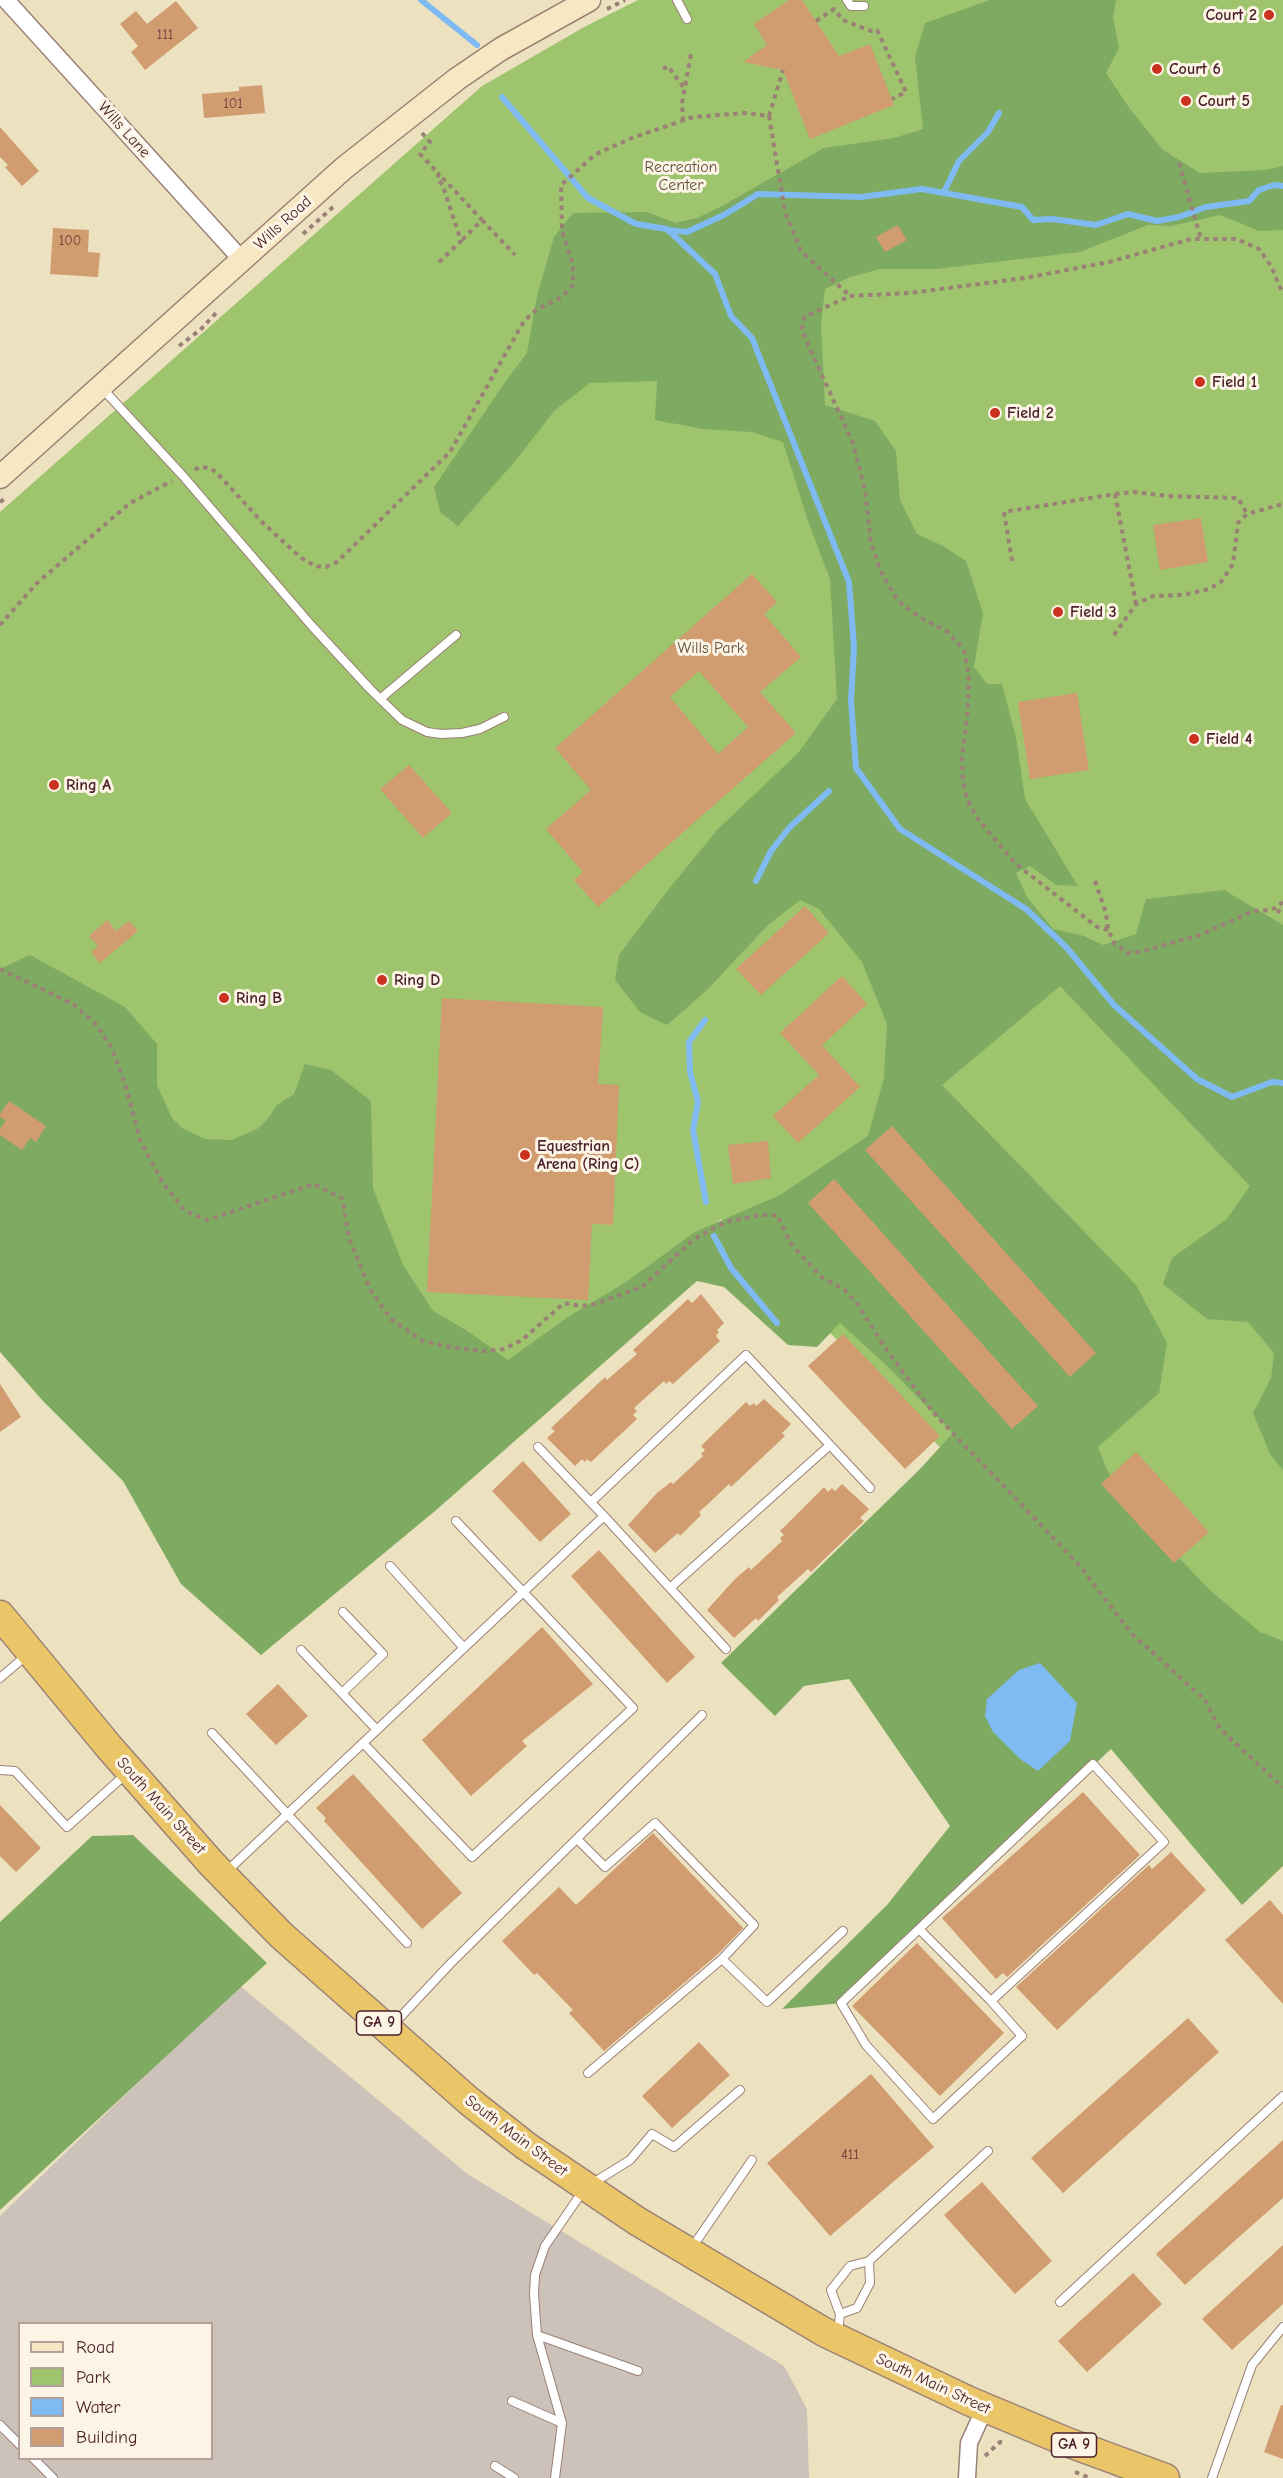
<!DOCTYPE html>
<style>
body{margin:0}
#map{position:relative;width:1283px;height:2478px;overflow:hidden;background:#ece2c0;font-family:"Comic Neue",sans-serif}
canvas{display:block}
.legend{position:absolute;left:18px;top:2322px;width:195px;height:138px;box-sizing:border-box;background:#fcf5e5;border:2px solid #b59f9b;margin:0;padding:8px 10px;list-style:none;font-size:18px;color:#4a1f2b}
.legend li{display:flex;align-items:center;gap:12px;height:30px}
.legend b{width:30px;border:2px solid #b59f9b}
</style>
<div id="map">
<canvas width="1283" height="2478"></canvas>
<ul class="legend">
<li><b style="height:8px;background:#f7e8c3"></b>Road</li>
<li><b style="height:16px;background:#9ec46e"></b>Park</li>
<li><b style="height:16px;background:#7fbbf2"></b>Water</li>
<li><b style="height:16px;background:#d09c70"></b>Building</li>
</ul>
</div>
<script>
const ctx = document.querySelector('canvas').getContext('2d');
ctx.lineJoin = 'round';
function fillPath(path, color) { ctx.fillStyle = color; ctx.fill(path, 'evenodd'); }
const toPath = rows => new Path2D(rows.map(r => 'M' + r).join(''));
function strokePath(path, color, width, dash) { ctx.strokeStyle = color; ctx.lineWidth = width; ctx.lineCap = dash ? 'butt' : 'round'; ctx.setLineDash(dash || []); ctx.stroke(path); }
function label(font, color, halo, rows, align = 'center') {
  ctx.font = font + ' "Comic Neue",sans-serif'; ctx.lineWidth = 6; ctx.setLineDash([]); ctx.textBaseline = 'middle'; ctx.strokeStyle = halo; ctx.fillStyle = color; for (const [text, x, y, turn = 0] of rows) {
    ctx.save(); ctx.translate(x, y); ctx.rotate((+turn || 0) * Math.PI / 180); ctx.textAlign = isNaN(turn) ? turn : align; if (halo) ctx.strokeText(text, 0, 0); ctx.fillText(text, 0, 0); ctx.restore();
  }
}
const industrial = toPath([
 [239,1985,469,2175,784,2366,807,2409,809,2478,0,2478,0,2216],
 [20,2324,212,2324,212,2458,20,2458]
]);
const green = toPath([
 [638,0,1283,0,1283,1805,721,1219,297,1594,0,1282,0,512,482,86,586,26]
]);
const forest = toPath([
 [990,0,1116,0,1113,18,1119,48,1106,73,1130,109,1163,150,1200,173,1266,170,1283,166,1283,230,1259,231,1220,215,1171,226,1148,225,1080,252,936,269,880,269,850,277,825,289,821,324,825,405,875,421,896,451,900,500,917,534,943,546,966,561,983,613,974,667,987,684,1002,684,1016,737,1025,799,1078,886,1056,885,1030,866,1016,873,1027,897,1053,929,1084,936,1103,945,1136,934,1146,899,1224,890,1283,925,1283,1470,1270,1454,1253,1413,1271,1378,1274,1353,1248,1322,1207,1319,1163,1284,1172,1258,1227,1219,1250,1186,1060,986,942,1085,1136,1285,1167,1343,1159,1393,1098,1447,1107,1470,1137,1515,1212,1592,1260,1632,1283,1641,1283,1866,1242,1905,1111,1749,841,2003,782,2009,887,1905,950,1826,849,1679,804,1686,775,1716,721,1663,919,1470,953,1433,885,1364,840,1323,817,1347,788,1345,724,1287,697,1281,435,1511,261,1655,181,1584,123,1481,43,1401,0,1352,0,969,30,955,125,1007,157,1044,157,1085,172,1118,182,1128,205,1139,232,1140,257,1129,267,1120,277,1105,294,1094,305,1064,331,1070,371,1101,373,1188,403,1265,433,1311,466,1330,508,1360,568,1317,626,1282,695,1232,780,1195,868,1136,884,1078,887,1024,862,962,819,909,800,900,768,925,707,990,667,1025,640,1012,615,980,619,955,668,890,718,829,798,753,837,699,830,579,808,521,783,442,752,432,703,429,655,420,657,381,590,383,555,410,516,460,458,526,440,512,434,487,503,385,527,353,537,296,554,237,573,213,647,212,675,223,697,218,722,206,824,148,894,138,923,129,915,57,925,23],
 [133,1835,267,1963,0,2210,0,1922,92,1836]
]);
const water = toPath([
 [1040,1663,1077,1703,1070,1741,1038,1771,1020,1759,993,1732,985,1716,987,1699,1019,1670]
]);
const stream = toPath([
 [421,0,477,45],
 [502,97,588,198,636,224,667,229,715,274,731,316,752,338,849,582,854,647,851,701,856,768,900,829,1026,909,1067,948,1114,1005,1197,1079,1232,1097,1272,1082,1283,1083],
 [944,192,959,161,988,132,999,113],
 [668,230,687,232,724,215,758,194,861,197,922,189,1022,207,1033,220,1052,219,1096,225,1128,214,1157,221,1179,217,1206,207,1249,201,1259,190,1274,185,1283,186],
 [756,881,771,851,790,827,829,791],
 [705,1020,689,1042,690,1072,698,1102,693,1130,706,1202],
 [714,1236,731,1268,777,1323]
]);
const building = toPath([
 [789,0,802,0,839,56,870,44,894,105,810,139,783,70,743,62,767,45,754,24],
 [176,1,198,28,145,70,131,52,138,46,120,24,136,11,147,24],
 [262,85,265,113,204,118,202,94,239,91,239,87],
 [0,127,39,171,22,186,5,167,8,165,0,157],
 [898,225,907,240,885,252,876,237],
 [53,228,89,230,88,252,100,253,98,277,50,274],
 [1201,518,1208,562,1160,570,1153,525],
 [752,574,777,602,764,614,801,657,760,692,796,733,598,907,574,880,583,872,546,829,591,790,555,748],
 [699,671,748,727,718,754,670,697],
 [1077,693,1089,770,1030,779,1018,702],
 [409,765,452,813,423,838,380,789],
 [805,906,829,933,761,995,736,969],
 [107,920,116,931,129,921,138,931,100,963,91,952,98,946,89,936],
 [842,976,867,1004,822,1045,860,1087,798,1143,773,1116,819,1075,780,1033],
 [442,998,603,1007,598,1084,619,1085,613,1225,592,1224,588,1300,427,1292],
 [9,1101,46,1126,36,1142,30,1138,22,1150,0,1135,0,1129,6,1120,0,1117,0,1114],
 [892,1126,1096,1353,1070,1377,865,1150],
 [768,1141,771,1178,733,1184,728,1145],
 [834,1179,1038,1406,1012,1429,808,1203],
 [701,1294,724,1323,717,1330,719,1332,716,1336,720,1341,673,1384,669,1381,666,1384,664,1381,634,1408,637,1411,633,1415,637,1419,591,1462,587,1459,585,1462,582,1459,575,1466,547,1438,555,1431,551,1428,605,1377,607,1380,637,1354,633,1350,688,1299,692,1303],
 [843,1334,940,1436,905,1469,808,1366],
 [0,1384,21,1417,0,1432],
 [764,1399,791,1424,782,1433,785,1436,731,1487,729,1484,708,1504,699,1512,701,1515,680,1536,678,1533,655,1553,628,1525,657,1493,671,1482,673,1484,703,1456,701,1454,705,1450,701,1446,746,1402,750,1406,754,1403,756,1406],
 [1136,1452,1209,1532,1174,1563,1101,1484],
 [523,1461,571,1514,540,1542,492,1491],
 [842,1484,869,1509,860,1518,864,1521,811,1572,808,1569,777,1597,779,1600,758,1621,756,1618,734,1638,707,1610,735,1579,749,1567,751,1570,782,1541,780,1538,784,1535,780,1531,824,1487,828,1492,832,1488,835,1491],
 [599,1550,695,1657,667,1683,571,1576],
 [542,1627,593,1684,522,1741,527,1746,471,1796,422,1740],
 [278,1684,308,1716,276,1745,246,1714],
 [353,1774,462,1893,422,1929,324,1821,326,1818,316,1808],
 [1083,1792,1140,1855,1007,1977,1003,1973,996,1979,942,1918],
 [0,1805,41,1848,16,1872,0,1856],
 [653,1833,743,1928,718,1954,604,2051,569,2013,573,2010,537,1973,534,1975,502,1941,559,1887,576,1905],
 [1171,1852,1206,1890,1057,2030,1016,1987,1149,1865,1152,1869],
 [1270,1900,1283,1915,1283,2004,1225,1940],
 [917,1943,1004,2033,940,2096,852,2006],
 [1188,2018,1219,2052,1063,2193,1031,2158],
 [699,2042,730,2075,672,2128,642,2096],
 [871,2074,934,2147,830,2236,767,2163],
 [1283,2140,1283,2198,1185,2285,1156,2254],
 [982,2182,1052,2261,1015,2294,944,2215],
 [1283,2245,1283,2304,1232,2350,1202,2319],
 [1133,2273,1162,2304,1087,2372,1058,2341],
 [1281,2405,1283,2405,1283,2459,1264,2452]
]);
const path = toPath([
 [607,9,625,0],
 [816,21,834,9,843,20,871,31,877,30,906,92,892,99],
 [663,69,668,66,684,88],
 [769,116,783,70],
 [683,121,682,103,691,54],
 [422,133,430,142,420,154,439,174],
 [1179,163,1201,239],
 [482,220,515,255],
 [303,234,333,207],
 [439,262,461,241,443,186,437,178,439,174,482,220,461,241],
 [179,346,200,330,218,311],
 [195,470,199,467,210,468,217,473,262,522,300,557,315,566,326,567,337,562,450,452,524,321,536,310,562,297,573,285,573,265,562,231,561,185,596,154,632,138,693,117,746,113,769,116,785,212,801,251,850,296],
 [1115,494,1134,492,1168,496,1238,498,1247,514],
 [0,502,7,497],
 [1012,561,1004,512,1115,494,1136,604],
 [0,625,36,584,130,503,172,481],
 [1114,635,1136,604,1153,596,1183,595,1209,589,1221,582,1233,564,1238,523,1247,514,1283,504],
 [1095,881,1106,913,1108,930,1115,944,1128,953,1143,951,1200,935,1253,911,1272,910],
 [1283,902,1272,910,1283,912],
 [1108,930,1097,927,1016,864,977,818,967,799,963,781,962,757,967,719,969,676,964,650,948,632,919,617,898,601,881,572,871,543,865,490,853,443,809,347,802,329,804,317,850,296,910,293,1025,278,1109,262,1191,239,1237,239,1259,249,1271,266,1283,294],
 [0,969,73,1004,95,1023,112,1048,126,1087,140,1140,163,1183,185,1211,207,1220,314,1184,342,1198,349,1238,371,1291,391,1319,423,1341,454,1348,485,1351,504,1349,522,1340,564,1303,581,1306,595,1304,642,1287,694,1239,726,1222,760,1215,777,1215,791,1244,820,1276,845,1290,858,1305,886,1349,932,1411,1079,1565,1131,1633,1205,1700,1220,1729,1283,1787],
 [985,2456,1000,2442,1004,2443],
 [1075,2472,1090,2478]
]);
const lane = toPath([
 [677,0,687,19],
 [847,0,851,6,864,6],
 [101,387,183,476,311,625,370,689,402,720,427,732,441,734,462,733,480,729,504,717],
 [380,699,456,635],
 [591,1502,746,1355,870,1488],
 [604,1516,726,1649],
 [390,1566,464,1648],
 [670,1588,830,1445],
 [301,1650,377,1730],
 [0,1678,28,1654],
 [342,1693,383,1654,343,1612],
 [212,1733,407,1943],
 [363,1743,472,1857,633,1708,456,1521],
 [1093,1764,1164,1842,991,2001,1022,2036,933,2119,866,2045,841,2003,1093,1764],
 [0,1770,15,1771,67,1827,127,1773],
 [577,1839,605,1867,655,1823,754,1925,722,1959],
 [226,1872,604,1516,538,1447],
 [919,1929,991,2001],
 [392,2026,450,1964,702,1715],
 [588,2073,722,1959,767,2002,843,1931],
 [691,2249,752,2160],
 [1060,2302,1283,2096],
 [840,2314,857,2308,870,2283,869,2261],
 [838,2334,840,2314,831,2290,850,2266,869,2261,988,2151],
 [537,2335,638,2371],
 [512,2401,562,2423],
 [0,2425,20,2445],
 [33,2458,53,2478],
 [495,2466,514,2478],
 [555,2478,562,2423,537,2335,534,2294,535,2275,545,2246,585,2188,630,2160,652,2134,674,2147,740,2090],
 [1212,2478,1252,2365,1283,2327]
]);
const street = toPath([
 [6,0,242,260],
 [967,2478,969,2443,985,2408]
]);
const secondary = toPath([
 [0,477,344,168,457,79,501,49,589,0]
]);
const highway = toPath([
 [0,1615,109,1747,211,1863,281,1935,469,2101,526,2146,637,2221,824,2332,969,2401,1067,2442,1165,2478]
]);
const markers = [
 [1269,15,6,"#c8321e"],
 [1157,69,6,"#c8321e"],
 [1186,101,6,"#c8321e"],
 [1200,382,6,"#c8321e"],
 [995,413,6,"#c8321e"],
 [1058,612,6,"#c8321e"],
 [1194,739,6,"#c8321e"],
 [54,785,6,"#c8321e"],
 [382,980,6,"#c8321e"],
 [224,998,6,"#c8321e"],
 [525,1155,6,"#c8321e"]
];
const numberNames = [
 ["111",165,35],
 ["101",233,104],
 ["100",70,241],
 ["411",850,2155]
];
const shields = [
 [379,2023,45],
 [1074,2445,45]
];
const shieldNames = [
 ["GA 9",379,2023],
 ["GA 9",1074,2445]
];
const poiNames = [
 ["Court 2",1257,15,"right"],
 ["Court 6",1169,69],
 ["Court 5",1198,101],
 ["Field 1",1212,382],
 ["Field 2",1007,413],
 ["Field 3",1070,612],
 ["Field 4",1206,739],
 ["Ring A",66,785],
 ["Ring D",394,980],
 ["Ring B",236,998],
 ["Equestrian",537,1146],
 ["Arena (Ring C)",537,1164]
];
const streetNames = [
 ["Wills Lane",124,130,48],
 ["Wills Road",283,223,-42],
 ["South Main Street",161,1806,48],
 ["South Main Street",516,2136,37],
 ["South Main Street",933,2384,25]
];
const parkNames = [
 ["Recreation",681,167],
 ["Center",681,185],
 ["Wills Park",711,648]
];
fillPath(industrial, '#cdc2b9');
fillPath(green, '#9ec46e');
fillPath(forest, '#7eaa61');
fillPath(water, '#7fbbf2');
strokePath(stream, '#7fbbf2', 6);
fillPath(building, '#d09c70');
strokePath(lane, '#9b8076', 10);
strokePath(street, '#9b8076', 19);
strokePath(secondary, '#9b8076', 25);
strokePath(highway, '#9b8076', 31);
strokePath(path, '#9b8076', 4, [4.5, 4.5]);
strokePath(lane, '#fff', 8);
strokePath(street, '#fff', 16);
strokePath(secondary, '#f7e8c3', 22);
strokePath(highway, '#eac669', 28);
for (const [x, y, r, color] of markers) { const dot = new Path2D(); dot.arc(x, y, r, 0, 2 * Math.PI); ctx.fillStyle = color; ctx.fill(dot); strokePath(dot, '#fcf5e5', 2); }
label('14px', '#6c3e3c', null, numberNames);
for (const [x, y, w] of shields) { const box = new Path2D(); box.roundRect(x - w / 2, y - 12, w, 24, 4.5); ctx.fillStyle = '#fcf5e5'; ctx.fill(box); strokePath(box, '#4a1f2b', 1.5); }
label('bold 15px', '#4a1f2b', null, shieldNames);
label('bold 16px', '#4a1f2b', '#fcf5e5', poiNames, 'left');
label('16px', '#4a1f2b', '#fcf5e5', streetNames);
label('16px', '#63513f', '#fcf5e5', parkNames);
</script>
